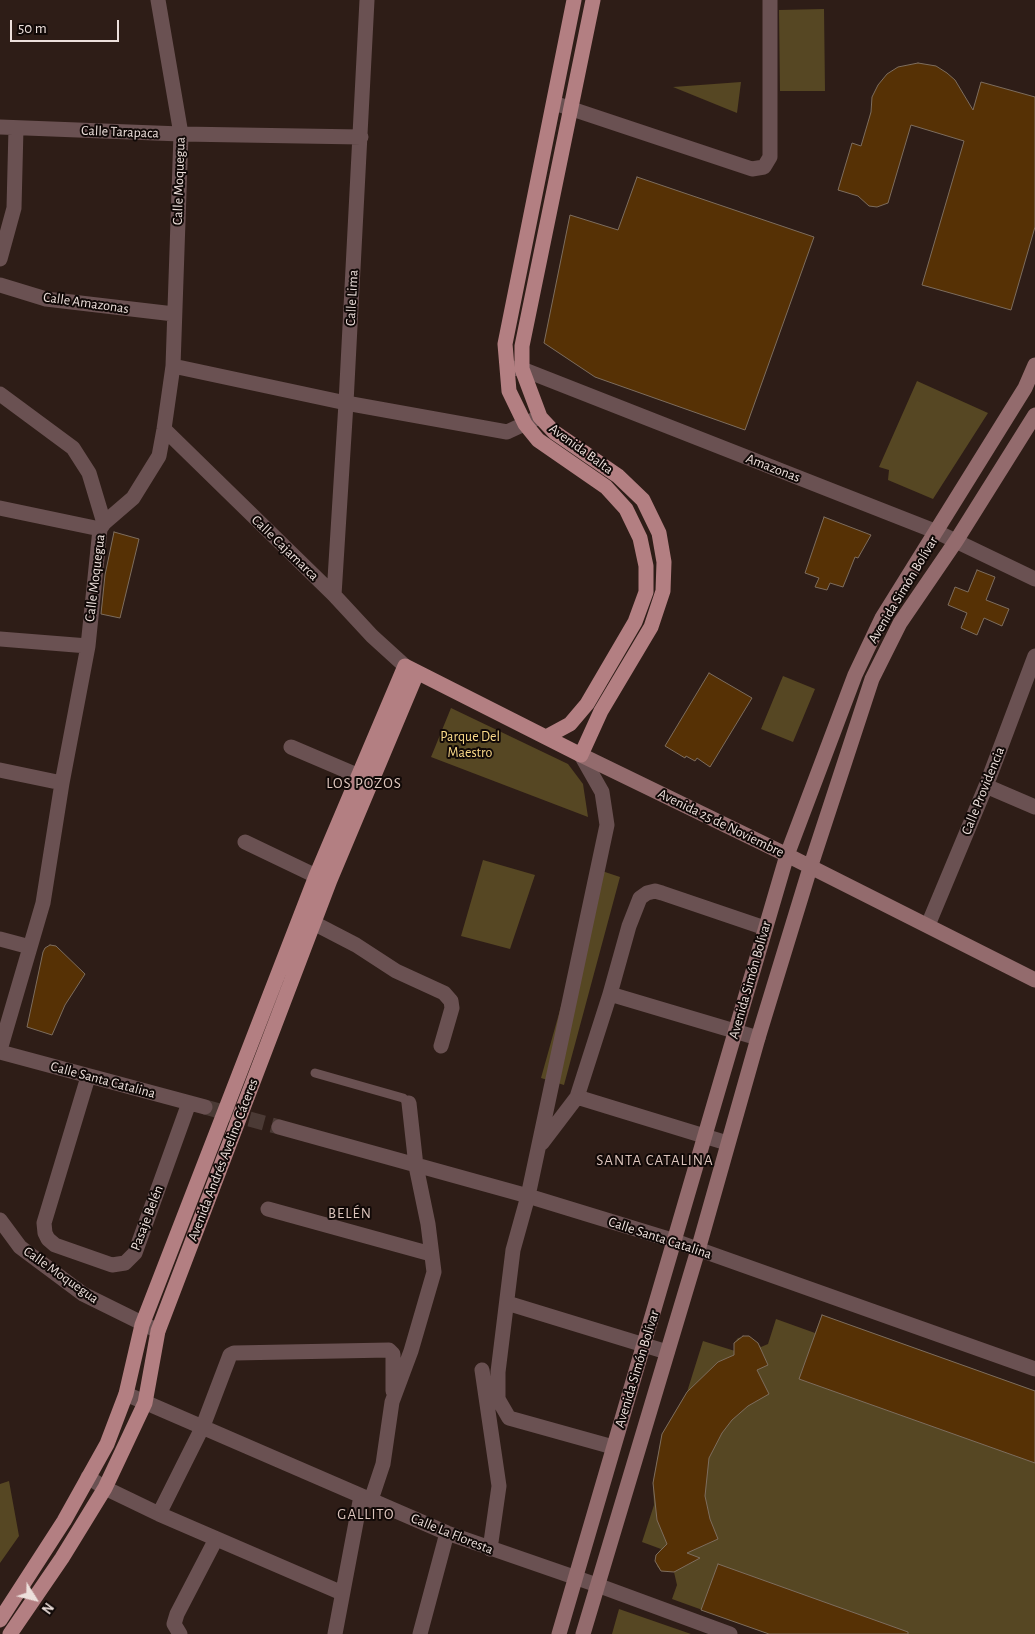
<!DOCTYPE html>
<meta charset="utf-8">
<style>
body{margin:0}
#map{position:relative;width:1035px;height:1634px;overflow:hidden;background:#2e1d17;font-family:"Alegreya Sans",sans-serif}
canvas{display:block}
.north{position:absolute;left:10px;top:1574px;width:50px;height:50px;-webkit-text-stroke:4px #110907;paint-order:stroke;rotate:126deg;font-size:14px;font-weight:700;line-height:20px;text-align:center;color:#ede0dc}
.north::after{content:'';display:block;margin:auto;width:18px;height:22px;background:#ede0dc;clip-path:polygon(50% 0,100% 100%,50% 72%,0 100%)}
.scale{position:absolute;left:10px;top:20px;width:109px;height:22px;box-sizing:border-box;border:2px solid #ede0dc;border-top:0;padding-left:6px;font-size:15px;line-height:18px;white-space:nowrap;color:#ede0dc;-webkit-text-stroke:4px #110907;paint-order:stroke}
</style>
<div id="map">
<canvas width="1035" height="1634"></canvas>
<div class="north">N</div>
<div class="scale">50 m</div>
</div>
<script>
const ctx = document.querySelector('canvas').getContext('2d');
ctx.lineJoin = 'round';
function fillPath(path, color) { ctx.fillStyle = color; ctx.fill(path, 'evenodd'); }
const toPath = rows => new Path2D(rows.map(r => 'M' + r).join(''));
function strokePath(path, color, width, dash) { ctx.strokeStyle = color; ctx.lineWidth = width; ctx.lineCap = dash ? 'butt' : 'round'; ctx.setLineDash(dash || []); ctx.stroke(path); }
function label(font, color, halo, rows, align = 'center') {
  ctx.font = font + ' "Alegreya Sans",sans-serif'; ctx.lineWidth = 4; ctx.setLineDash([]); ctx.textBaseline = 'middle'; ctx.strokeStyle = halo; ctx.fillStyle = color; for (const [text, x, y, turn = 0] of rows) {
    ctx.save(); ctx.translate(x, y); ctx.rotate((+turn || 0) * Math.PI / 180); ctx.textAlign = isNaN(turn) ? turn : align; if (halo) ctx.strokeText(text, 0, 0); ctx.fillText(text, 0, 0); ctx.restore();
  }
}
const green = toPath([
 [824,9,825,91,780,91,779,10],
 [741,82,737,113,673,87],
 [917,381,988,413,933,499,888,480,889,470,879,467],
 [783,676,815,689,793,742,761,729],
 [451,708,568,764,583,784,588,817,431,757],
 [483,860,535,875,510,949,461,936],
 [599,870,620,877,564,1085,541,1078],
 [822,1315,1035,1391,1035,1634,769,1634,672,1599,677,1585,674,1572,661,1571,657,1566,656,1555,661,1549,642,1542,654,1505,653,1483,662,1434,687,1392,703,1341,735,1351,734,1343,738,1338,749,1336,761,1347,768,1344,776,1319,815,1333],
 [9,1481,19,1536,0,1563,0,1484],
 [619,1609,691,1634,612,1634]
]);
const building = toPath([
 [918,63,936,66,947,73,955,80,973,110,981,82,1035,97,1035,227,1011,310,922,285,964,141,911,125,888,203,877,207,869,206,858,196,838,190,852,143,861,146,871,112,872,97,878,85,887,74,898,67,918,63],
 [637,177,814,237,745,430,595,377,544,343,570,215,618,230,637,177],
 [824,517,871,535,858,558,855,557,843,587,830,583,827,590,815,587,819,578,805,573,824,517],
 [114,532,139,539,120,618,101,614,105,575,114,532],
 [977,570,995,577,986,600,1009,609,1002,626,984,618,977,635,961,628,967,613,948,605,955,587,968,592,977,570],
 [709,673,752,698,710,767,697,758,695,761,686,756,685,758,665,746,709,673],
 [50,945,56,946,85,974,65,1005,52,1035,27,1027,43,952,45,948,50,945],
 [822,1315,1035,1391,1035,1463,799,1379,822,1315],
 [743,1336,749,1336,758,1343,768,1365,757,1370,769,1394,748,1406,732,1420,722,1433,709,1458,705,1496,710,1519,718,1539,687,1553,700,1558,674,1572,661,1571,655,1561,656,1555,667,1544,657,1520,653,1483,662,1434,687,1392,718,1362,734,1355,734,1343,743,1336],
 [718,1564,908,1632,908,1634,769,1634,701,1610,718,1564]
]);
const streetTunnel = toPath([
 [205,1107,279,1127]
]);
const lane = toPath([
 [315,1073,403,1098,409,1103]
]);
const street = toPath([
 [554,103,752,169,764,167,770,157,770,0],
 [0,127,181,134,361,137],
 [0,259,14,208,16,128],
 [0,285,46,299,174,314],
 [173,366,346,403,507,432,535,419],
 [511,368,522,369,937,532,1035,579],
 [0,394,73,448,89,473,104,523],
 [164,429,334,595,372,636,405,666],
 [0,508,100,529],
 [334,595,346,403,367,0],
 [0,639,88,646],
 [291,747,359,776],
 [581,755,602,792,607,825,528,1196,513,1250,498,1372,498,1399,509,1418,613,1447],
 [0,770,62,783],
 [986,786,1035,807],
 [245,842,316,876],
 [304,918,356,945,396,971,444,993,451,1001,452,1008,441,1046],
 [928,925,986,786,1035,656],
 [0,939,30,947],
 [610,994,577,1097,727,1143],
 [758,1038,610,994,629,926,640,898,647,893,655,891,662,893,765,928],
 [0,1050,43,903,62,783,88,646,100,529,104,523,133,498,159,456,164,429,173,366,181,134,158,0],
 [0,1052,205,1107],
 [88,1077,44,1223,45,1233,48,1239,55,1245,112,1265,125,1263,135,1253,189,1103],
 [279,1127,528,1196,675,1241,1035,1369],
 [542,1143,577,1097],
 [268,1209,431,1254],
 [0,1220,20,1247,83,1294,158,1331],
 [507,1303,667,1352],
 [482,1370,499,1486,490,1549],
 [126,1394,447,1533,597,1585,730,1634],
 [88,1477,105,1488,159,1514,342,1593],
 [371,1500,383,1464,392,1402,411,1351,434,1272,428,1224,416,1166,409,1103],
 [159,1514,203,1426,230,1355,234,1353,389,1350,393,1354,393,1391],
 [180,1634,174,1624,177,1614,216,1539],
 [335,1634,361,1496],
 [420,1634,447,1533]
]);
const secondary = toPath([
 [581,755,787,855,1035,980],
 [559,1634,787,855,855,675,882,618,1025,388,1035,365],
 [583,1634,698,1250,758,1038,810,868,872,679,900,623,956,541,1035,415]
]);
const primary = toPath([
 [546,737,570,724,587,704,635,622,646,592,646,566,640,538,626,509,606,487,538,440,525,424,509,391,505,344,574,0],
 [0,1620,64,1521,107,1444,126,1394,142,1325,316,876,405,666,581,755,601,711,651,627,663,591,664,562,659,533,643,500,618,476,554,432,540,417,522,369,522,346,593,0],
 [10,1634,62,1558,105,1488,145,1403,158,1331,330,880,417,673]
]);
const streetNames = [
 ["Calle Tarapaca",120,132,2],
 ["Calle Moquegua",179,181,-88],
 ["Calle Lima",352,298,-87],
 ["Calle Amazonas",86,303,8],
 ["Avenida Balta",581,449,36],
 ["Amazonas",773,468,21],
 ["Calle Cajamarca",285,548,44],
 ["Calle Moquegua",95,578,-83],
 ["Avenida Simón Bolívar",903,590,-59],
 ["Calle Providencia",983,791,-68],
 ["Avenida 25 de Noviembre",721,823,26],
 ["Avenida Simón Bolívar",750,980,-74],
 ["Calle Santa Catalina",103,1080,15],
 ["Avenida Andrés Avelino Cáceres",223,1160,-69],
 ["Pasaje Belén",147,1218,-69],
 ["Calle Santa Catalina",660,1238,18],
 ["Calle Moquegua",61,1275,35],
 ["Avenida Simón Bolívar",637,1369,-73],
 ["Calle La Floresta",452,1534,22]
];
const parkNames = [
 ["Parque Del",470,737],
 ["Maestro",470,753]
];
const neighbourhoodNames = [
 ["LOS POZOS",364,783],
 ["SANTA CATALINA",655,1160],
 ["BELÉN",350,1213],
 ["GALLITO",366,1514]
];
fillPath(green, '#564723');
fillPath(building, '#563105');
strokePath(building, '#7d6d5e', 1);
strokePath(streetTunnel, '#4b3a35', 15, [15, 8]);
strokePath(lane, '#6a5152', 9);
strokePath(street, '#6a5152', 15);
strokePath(secondary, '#936b6d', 15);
strokePath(primary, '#b37f82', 15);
label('14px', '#ede0dc', '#110907', streetNames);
label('14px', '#fcdb8a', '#110907', parkNames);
ctx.letterSpacing = '1px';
label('15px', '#ddc5bd', '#110907', neighbourhoodNames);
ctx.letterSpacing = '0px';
</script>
